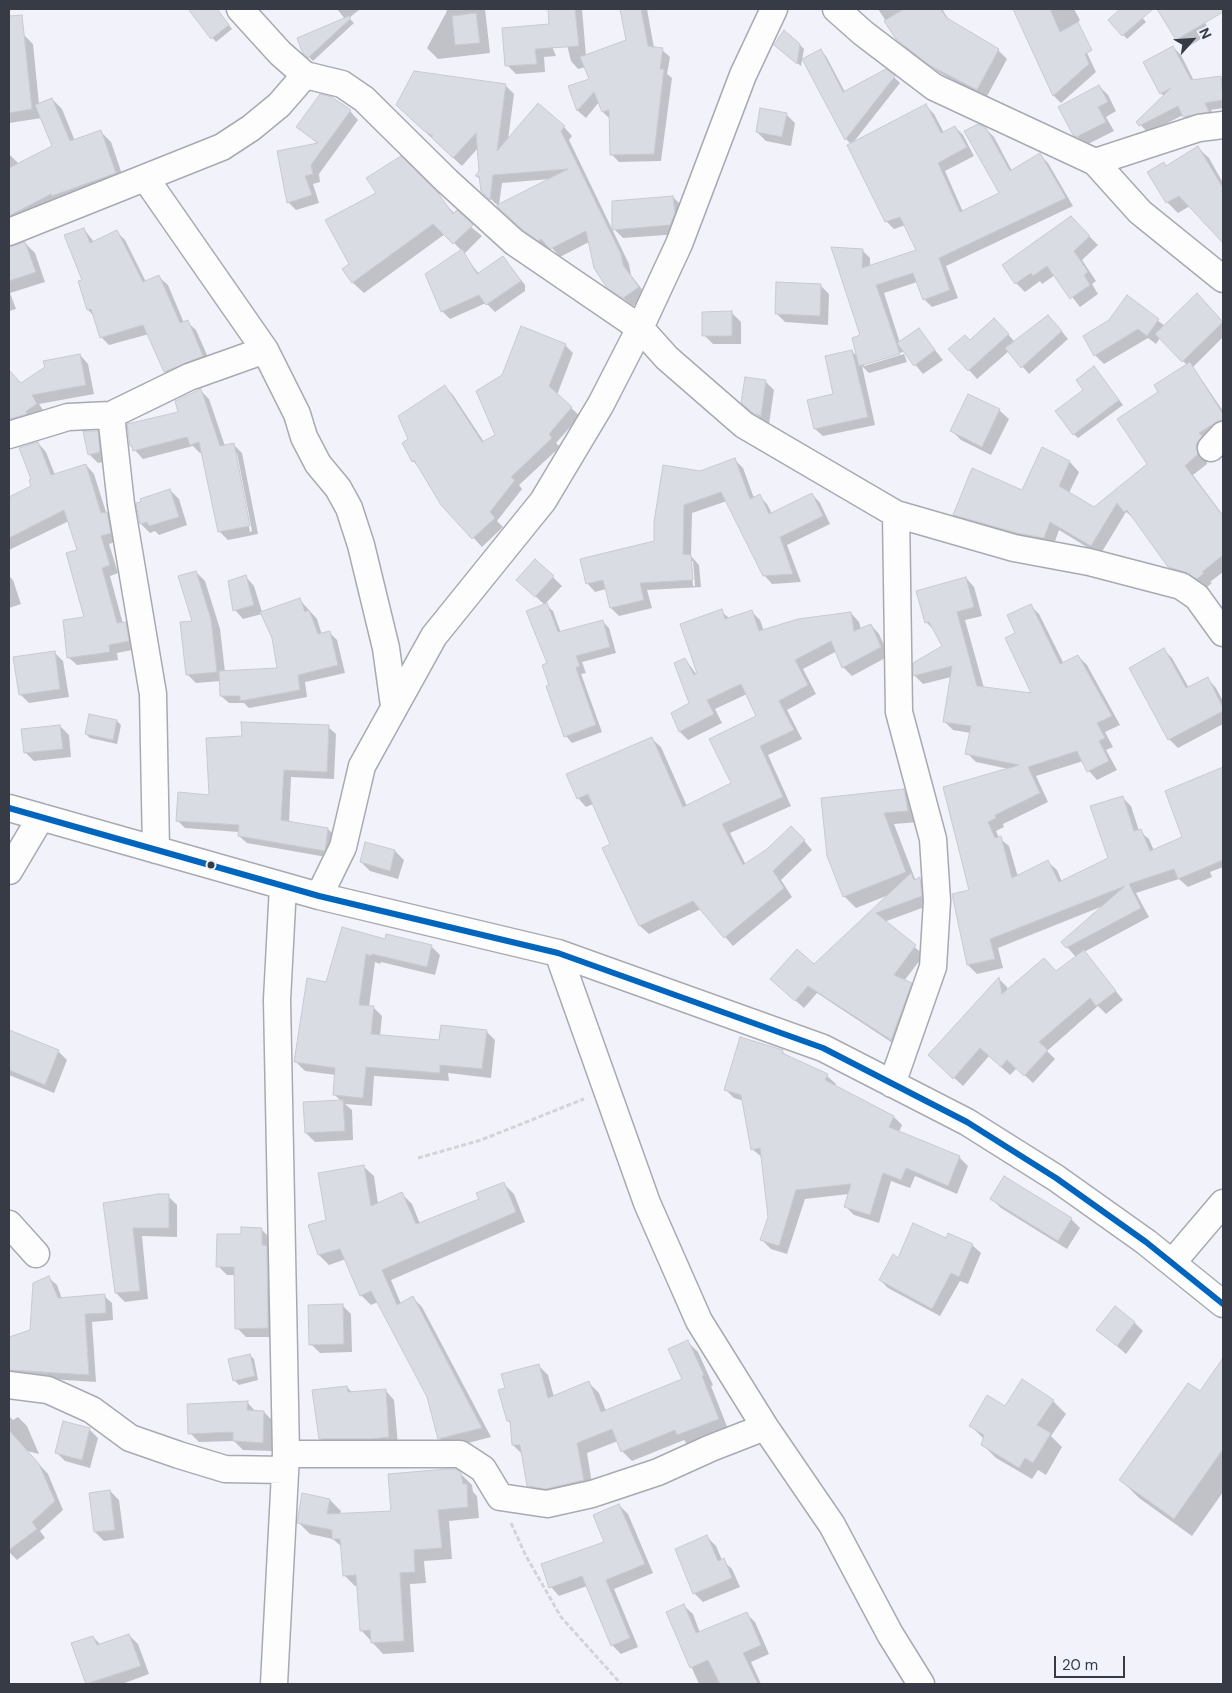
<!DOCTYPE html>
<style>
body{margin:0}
#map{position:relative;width:1232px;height:1693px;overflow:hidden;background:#f2f3fa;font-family:"DM Sans",sans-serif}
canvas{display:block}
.frame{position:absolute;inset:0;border:10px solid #373b46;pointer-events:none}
.north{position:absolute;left:1167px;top:15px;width:50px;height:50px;-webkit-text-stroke:4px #eef2fd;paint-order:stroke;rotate:64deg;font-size:14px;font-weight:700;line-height:20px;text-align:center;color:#373b46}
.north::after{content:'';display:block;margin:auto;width:18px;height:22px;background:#373b46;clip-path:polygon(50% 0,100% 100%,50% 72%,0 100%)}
.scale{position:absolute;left:1054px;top:1656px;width:71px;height:22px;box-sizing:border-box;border:2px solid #373b46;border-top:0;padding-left:6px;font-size:15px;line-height:18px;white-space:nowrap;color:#373b46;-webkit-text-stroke:4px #eef2fd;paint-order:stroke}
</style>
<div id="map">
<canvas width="1232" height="1693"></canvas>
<div class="frame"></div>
<div class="north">N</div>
<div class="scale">20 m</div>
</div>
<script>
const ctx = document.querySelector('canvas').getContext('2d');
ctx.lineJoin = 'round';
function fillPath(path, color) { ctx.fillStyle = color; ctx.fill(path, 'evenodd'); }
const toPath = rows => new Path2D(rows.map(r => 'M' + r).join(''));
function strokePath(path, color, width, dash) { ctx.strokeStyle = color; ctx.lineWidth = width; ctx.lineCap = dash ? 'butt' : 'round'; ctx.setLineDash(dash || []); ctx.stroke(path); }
const shadow = toPath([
 [203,9,217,9,232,29,216,42,194,15],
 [337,9,359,10,349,18,354,23,313,61,305,53,345,19],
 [444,9,485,9,490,53,438,59,427,48,447,11],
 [558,9,582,9,586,56,628,41,622,9,647,9,654,48,662,50,670,57,667,74,672,78,661,161,619,162,611,154,610,119,603,112,599,102,586,118,578,111,570,87,590,80,586,67,578,69,571,61],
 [878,9,942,9,951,23,998,50,1007,59,986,98,940,73,906,48,897,38],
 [1015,9,1074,9,1080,20,1043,63,1035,56],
 [1122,9,1134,9,1146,22,1127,39,1109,20],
 [1162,9,1197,9,1211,33,1186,48,1177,39,1160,10],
 [23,34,33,44,39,104,52,99,62,109,75,141,101,132,111,142,125,183,9,231,9,154,19,164,54,147,42,118,9,123,9,35],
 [547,35,556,56,544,57,545,72,516,74,507,65],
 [800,45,804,49,801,66,779,49],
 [1079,46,1087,53,1096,72,1061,103,1054,96,1044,76],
 [1173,47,1181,55,1194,81,1221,77,1223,80,1223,108,1211,110,1216,119,1192,124,1183,115,1148,133,1138,122,1164,97,1161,93],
 [820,50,826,56,845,92,894,77,900,83,852,144,926,106,934,114,944,133,955,127,963,135,974,156,945,171,963,212,1001,193,986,129,994,137,1012,171,1040,155,1048,163,1073,206,946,266,958,298,932,307,924,299,917,282,884,293,900,343,918,329,943,360,923,374,903,350,903,352,864,363,864,366,904,354,907,362,869,373,862,366,875,425,823,436,815,429,835,395,852,351,858,357,862,336,862,250,870,258,870,266,918,251,906,225,894,229,886,221,851,144,846,139],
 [506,86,514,94,508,140,564,127,572,136,569,140,629,264,631,275,647,296,633,306,608,287,589,242,560,257,551,247,548,249,534,239,482,191,481,180,476,176,480,172,478,148,462,166,406,114],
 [550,179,499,205,502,183],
 [1099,86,1108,95,1116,111,1106,117,1114,131,1086,145,1074,134],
 [350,111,358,120,319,174,320,182,313,184,319,203,296,210,288,202,318,144,298,127],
 [786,114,795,123,791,146,766,141,757,132],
 [1198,148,1209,158,1223,183,1223,241,1190,206,1178,213,1167,202,1149,172,1164,163,1167,167],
 [400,158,455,214,482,236,464,254,479,274,503,257,525,285,525,291,495,312,486,303,450,319,442,311,462,251,445,234,364,293,353,283,344,269,350,264,377,193],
 [673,197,682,206,679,234,623,238,614,229],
 [1080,227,1098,245,1082,260,1096,281,1092,284,1098,294,1080,307,1055,275,1042,284,1040,281,1025,292,1016,283],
 [84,229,94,242,117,232,125,240,146,282,159,277,168,285,184,323,187,322,196,330,211,364,174,380,165,372,149,334,109,345,101,337,94,316,88,310,83,281],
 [25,243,35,253,45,282,10,293,16,309,9,311,9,248],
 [821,286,829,294,828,325,785,322,776,313],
 [1127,297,1165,326,1205,302,1223,322,1223,337,1193,367,1223,411,1223,433,1205,455,1207,464,1193,475,1223,515,1223,572,1210,582,1212,583,1207,587,1196,580,1179,576,1169,566,1135,519,1126,512,1100,555,1059,530,1053,547,964,524,954,514,1023,491,1043,449,1070,462,1079,472,1069,493,1094,509,1148,464,1160,392,1188,366,1160,338,1156,344,1148,338,1104,364,1095,355,1110,321],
 [732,313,741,322,741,344,713,344,704,335],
 [1055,323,1068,339,1029,374,1009,351,977,379,969,370,970,341,1003,329,1015,342],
 [565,345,573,353,557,395,580,416,556,443,560,447,519,485,522,489,497,521,503,527,482,547,442,504,421,470,413,461,410,440,445,387,453,395,484,442,497,435],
 [80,355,88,364,94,394,39,404,45,413,9,427,9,372,21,384],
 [1098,372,1123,405,1078,438,1074,434,1085,391],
 [765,381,774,390,769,424,752,412],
 [200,390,209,399,225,446,233,444,242,453,258,534,228,540,219,531,203,452,200,453,193,446,143,459,131,446,180,413],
 [234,453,237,453,252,531,250,532],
 [969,395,1000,411,1009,419,991,455,961,440,952,431],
 [97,432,106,441,108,461,98,463,89,454],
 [38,443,46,452,55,475,86,465,94,474,106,512,115,522,118,541,109,544,118,573,110,576,123,624,125,623,134,632,137,649,117,653,118,660,77,665,68,657,85,618,78,551,69,521,9,550,9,499,32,487],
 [735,460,743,468,754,498,759,496,767,504,772,514,812,494,820,503,830,524,787,545,801,582,772,584,764,575,727,501,692,513,691,556,699,565,701,587,647,590,652,608,619,616,611,608,606,589,595,592,587,583,655,542,701,472],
 [691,561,693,561,695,586,693,586],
 [170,490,179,499,187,525,159,535,155,531,150,533,141,524,137,504],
 [535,560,562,586,545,604,553,611,561,633,603,622,609,628,616,653,582,662,586,673,581,674,602,732,572,743,566,736,550,685,545,605,526,588],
 [196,572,205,581,220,629,225,672,278,669,273,637,262,614,243,619,235,610,246,577,254,586,262,612,299,599,317,619,322,635,330,633,337,640,345,673,305,682,307,697,249,708,244,703,229,703,221,696,221,681,196,683,187,674,193,622],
 [9,576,13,580,21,604,9,608],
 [966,578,974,587,982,616,965,620,984,688,1033,695,1017,634,1030,605,1039,614,1064,664,1078,656,1087,665,1120,725,1105,732,1113,747,1106,750,1117,770,1097,780,1089,771,1083,761,1036,776,1048,802,1003,824,1004,827,996,831,999,838,1009,846,1018,877,1048,862,1057,870,1062,882,1109,859,1122,797,1131,806,1139,831,1149,839,1154,851,1184,838,1166,792,1223,768,1223,867,1210,872,1212,877,1188,887,1179,879,1136,893,1149,917,1084,952,1123,1000,1106,1014,1098,1006,1047,1051,1055,1059,1033,1083,1017,1068,1010,1075,989,1056,963,1086,938,1063,999,979,1007,987,1008,991,1057,972,1076,957,1067,947,1103,906,998,948,1003,968,977,974,968,965,953,895,971,891,959,850,962,849,1009,769,976,762,967,753,971,733,953,730,944,721,951,677,923,684,915,676,915,664,944,646,936,632,927,623,918,591],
 [721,611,730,619,751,611,760,620,764,631,851,613,859,622,861,629,871,625,879,634,889,656,852,676,843,667,837,651,803,669,816,694,787,710,802,739,768,755,791,806,730,833,746,865,800,836,812,850,781,880,792,897,733,946,701,909,649,934,640,926,612,844,593,804,586,807,578,798,652,739,661,747,687,806,732,784,758,717,747,694,715,709,722,723,688,740,680,732,690,704,685,659,697,675],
 [1163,649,1172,658,1189,688,1208,679,1216,688,1223,701,1223,724,1178,748,1169,739],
 [54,652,63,661,69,697,29,703,20,694],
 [117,721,121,725,117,744,90,738,86,734],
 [60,726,69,735,71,757,34,761,25,752],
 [328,727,336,734,334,779,291,777,289,823,328,829,336,837,332,858,247,843,239,836,239,832,185,828,177,820,210,796,243,737],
 [904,791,915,802,919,822,894,824,915,879,920,879,929,887,930,905,884,922,924,955,904,981,920,993,900,1048,817,993,804,1008,780,987,814,966,891,894,856,908,844,896,828,856],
 [395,851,404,860,398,879,370,871,361,862],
 [343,928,386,940,431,946,440,955,435,975,381,962,380,964,375,962,369,1007,373,1007,382,1016,380,1036,441,1041,486,1031,495,1040,491,1078,448,1073,449,1081,374,1076,372,1106,345,1104,352,1110,353,1140,315,1142,306,1133,341,1101,334,1094,336,1075,305,1071,296,1062,327,984],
 [11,1032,58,1051,67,1060,54,1093,9,1075,9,1038],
 [782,1051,788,1057,827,1076,836,1084,834,1087,894,1117,902,1125,899,1132,959,1157,968,1166,957,1194,915,1176,910,1188,891,1181,879,1223,854,1215,845,1206,849,1194,805,1199,787,1254,771,1249,762,1240,769,1217,763,1158,752,1149,744,1101,734,1098,725,1089],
 [364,1167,374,1176,378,1204,402,1194,412,1204,420,1224,481,1200,504,1184,514,1194,525,1222,391,1280,401,1304,413,1298,422,1307,491,1437,449,1448,439,1438,428,1397,378,1302,371,1305,361,1295,346,1259,329,1265,319,1255,310,1226,328,1221],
 [168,1196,177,1205,177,1237,142,1236,148,1299,125,1302,116,1293,105,1204],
 [992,1199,1071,1219,1080,1228,1067,1249,1001,1208],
 [261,1229,270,1238,277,1337,246,1337,237,1328,235,1275,227,1275,218,1266,242,1236],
 [946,1239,972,1245,981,1253,968,1284,960,1281,940,1316,888,1288,880,1280,899,1259],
 [49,1278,57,1285,62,1299,104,1296,112,1303,113,1320,92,1322,96,1382,19,1377,9,1381,9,1339,31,1331],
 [342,1305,351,1314,352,1352,320,1353,311,1344],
 [1134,1322,1143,1331,1126,1354,1098,1330],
 [688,1342,698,1352,713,1385,711,1386,728,1429,688,1445,684,1440,632,1461,622,1451,618,1441,587,1453,593,1490,539,1496,528,1485,523,1455,513,1445,512,1425,508,1421,507,1389,538,1365,548,1375,554,1397,589,1383,599,1393,606,1411,684,1380],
 [250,1355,254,1359,258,1380,239,1385,235,1381,230,1360],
 [1223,1360,1223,1492,1192,1536,1139,1498,1121,1480,1200,1393],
 [1023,1381,1053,1401,1066,1414,1051,1436,1062,1447,1046,1475,1038,1470,1032,1479,996,1458,983,1445,983,1438,971,1426,1005,1408],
 [347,1387,353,1393,386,1391,394,1400,398,1445,329,1447,320,1438],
 [247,1402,256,1412,264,1412,273,1421,272,1451,243,1450,234,1441,199,1442,190,1433],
 [10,1417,13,1420,18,1417,27,1426,39,1454,27,1451,48,1474,63,1510,40,1531,45,1538,17,1560,9,1552],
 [89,1429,98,1438,90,1468,65,1461,56,1452],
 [461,1474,472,1485,473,1492,477,1496,479,1518,449,1521,452,1559,424,1561,426,1583,410,1584,414,1652,383,1654,361,1630,358,1586,355,1586,344,1575,342,1547,333,1539,310,1534,299,1523,330,1500,341,1511,340,1514,392,1512],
 [110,1491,119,1500,124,1538,104,1541,95,1532],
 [619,1505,628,1514,653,1573,614,1589,638,1647,621,1654,612,1645,587,1586,559,1596,551,1587,606,1543],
 [707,1537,716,1546,722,1560,732,1569,740,1587,703,1602,694,1593],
 [684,1606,693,1614,700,1633,746,1613,755,1622,769,1654,751,1662,761,1684,699,1684,667,1612],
 [129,1635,138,1644,149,1674,122,1684,88,1684,73,1644,93,1637,101,1645]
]);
const building = toPath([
 [188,9,217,9,229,25,211,39,188,9],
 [548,9,575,9,579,46,535,49,537,64,505,66,502,28,549,24,548,9],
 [620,9,641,9,648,46,663,48,660,69,664,69,654,154,610,155,609,110,602,112,594,92,577,111,568,86,589,79,580,57,626,40,620,9],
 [904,9,940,9,947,18,999,49,977,90,929,65,896,39,884,21,904,9],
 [1013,9,1050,9,1060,32,1078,22,1092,50,1085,54,1089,64,1053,96,1013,9],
 [1120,9,1153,9,1122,36,1108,20,1120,9],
 [1157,9,1223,9,1223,12,1176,40,1157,9],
 [476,13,480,43,455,45,452,16,476,13],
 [22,15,32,109,9,113,9,16,22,15],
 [349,16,351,18,308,58,303,54,297,38,349,16],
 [784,30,800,44,797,64,774,45,784,30],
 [1173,46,1191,80,1221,76,1223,100,1205,103,1209,112,1183,117,1178,106,1139,126,1136,122,1171,88,1160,94,1143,62,1173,46],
 [821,49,843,92,886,69,895,76,845,140,802,59,821,49],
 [414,71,506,84,497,151,538,103,565,126,561,131,621,254,623,265,639,287,623,298,607,288,594,268,586,231,550,249,541,239,538,241,523,230,498,207,497,205,568,169,493,175,490,200,481,191,479,176,475,176,479,171,476,133,453,158,431,137,433,136,423,130,396,105,414,71],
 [1099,85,1108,102,1098,107,1106,122,1076,137,1073,135,1058,107,1099,85],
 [320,94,332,97,351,110,311,165,313,174,305,176,312,195,287,203,277,151,318,143,296,127,320,94],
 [52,98,70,141,101,130,116,173,52,196,51,194,9,216,9,168,52,146,35,105,52,98],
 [926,104,941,133,955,126,967,147,938,163,960,212,999,193,964,131,978,124,986,128,1010,171,1040,153,1066,198,939,258,950,290,923,300,913,273,876,285,900,354,859,366,852,338,860,335,831,247,863,249,862,268,916,250,900,217,885,222,847,145,926,104],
 [760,108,787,113,782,137,756,132,760,108],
 [1198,146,1223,188,1223,243,1179,196,1166,203,1147,172,1164,162,1166,166,1198,146],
 [401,156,438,193,453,214,457,210,473,225,453,244,433,224,352,283,342,269,349,264,325,220,376,193,366,178,401,156],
 [673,196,675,213,670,225,612,230,612,201,673,196],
 [1071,216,1090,236,1074,251,1088,272,1084,275,1090,285,1070,299,1047,266,1033,276,1031,273,1015,284,1002,265,1071,216],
 [84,228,90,243,117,230,143,282,159,275,180,323,188,320,203,356,164,372,143,325,100,338,91,309,87,310,78,281,82,280,64,235,84,228],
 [25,242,36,272,9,281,9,247,25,242],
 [462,249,477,274,503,256,521,281,486,305,479,295,441,312,425,274,462,249],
 [776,282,821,284,820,316,775,314,776,282],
 [1197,293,1223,322,1182,362,1155,334,1197,293],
 [1127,295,1159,319,1147,336,1138,329,1094,356,1083,336,1109,320,1127,295],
 [732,311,732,336,702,336,702,312,732,311],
 [1048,315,1062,331,1021,368,1005,348,1048,315],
 [994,318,1009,334,968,371,948,349,965,335,970,340,994,318],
 [521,326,566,344,549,386,572,407,549,434,552,438,511,477,515,480,490,512,495,518,472,539,441,505,414,460,412,462,402,443,408,439,398,416,445,385,482,442,495,435,476,391,502,375,521,326],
 [919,328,935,350,914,366,897,343,919,328],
 [852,350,868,417,814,429,807,400,833,394,825,356,852,350],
 [80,354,86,385,32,395,37,404,26,411,27,414,9,419,9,370,21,383,45,367,43,361,80,354],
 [1190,362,1223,414,1223,420,1218,421,1199,433,1202,436,1196,445,1198,454,1185,466,1223,516,1223,555,1202,572,1204,573,1197,579,1185,572,1168,567,1127,510,1124,512,1117,503,1091,546,1050,522,1044,538,1017,533,953,515,972,468,1022,490,1042,447,1070,461,1059,486,1094,507,1147,464,1117,419,1158,392,1154,385,1190,362],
 [1094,366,1119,400,1073,435,1055,411,1083,390,1076,380,1094,366],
 [745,377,766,380,761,416,753,413,741,403,745,377],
 [201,389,220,446,234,443,250,526,218,532,199,442,190,445,187,437,133,451,132,446,130,446,127,424,178,412,175,401,201,389],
 [968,394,1000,409,982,447,950,431,968,394],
 [83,431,98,431,100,452,88,455,83,431],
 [38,442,51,475,86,464,101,513,107,512,111,533,101,536,110,565,102,568,117,623,126,622,129,641,109,645,110,652,67,658,63,620,84,617,66,553,77,550,64,510,9,538,9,497,31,486,29,480,31,479,19,448,38,442],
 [735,458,750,499,760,494,769,514,812,493,823,516,780,537,793,574,763,576,721,492,684,505,683,554,691,555,693,580,640,583,644,600,610,608,603,580,586,584,580,559,654,541,654,522,663,465,700,471,735,458],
 [170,489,179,517,149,526,147,522,140,524,136,503,141,502,140,499,170,489],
 [535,559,554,576,535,597,516,580,535,559],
 [196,571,211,619,217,672,186,675,180,622,192,621,178,576,196,571],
 [246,575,254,605,233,611,228,581,246,575],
 [966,577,974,607,957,612,977,686,1031,693,1005,638,1015,633,1007,615,1031,604,1060,664,1078,655,1112,716,1097,723,1105,738,1099,741,1109,761,1087,772,1077,751,1028,767,1040,793,995,815,996,818,988,822,995,838,1001,836,1012,878,1048,860,1059,882,1108,858,1090,806,1123,796,1134,831,1141,829,1150,851,1182,837,1165,791,1223,767,1223,860,1178,879,1174,869,1129,884,1141,908,1066,948,1061,942,1125,886,990,939,995,959,967,965,952,894,969,890,943,787,1019,765,965,754,971,726,943,722,952,666,913,676,913,663,942,646,929,622,925,623,916,591,966,577],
 [300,598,305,612,309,610,318,634,330,631,338,665,298,675,300,690,240,701,240,696,220,696,219,671,277,668,272,638,260,612,300,598],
 [547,603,558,632,603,620,610,647,576,656,580,666,576,668,596,725,564,737,546,686,549,685,542,665,547,663,526,611,547,603],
 [722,609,725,619,752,610,759,631,798,619,851,612,854,631,871,624,881,647,842,668,831,641,795,660,808,685,779,701,794,730,760,746,783,797,722,824,743,865,767,849,791,826,805,840,773,871,784,888,724,938,693,901,639,926,602,848,610,844,588,794,577,799,566,774,652,737,683,807,731,783,709,739,756,716,741,684,707,700,714,714,679,732,671,713,689,703,674,663,685,658,694,675,697,673,680,624,722,609],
 [1164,648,1186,688,1208,677,1223,708,1223,711,1168,740,1129,668,1164,648],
 [55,651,60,689,19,695,13,657,55,651],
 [89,714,117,720,113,740,85,734,89,714],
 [241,722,329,725,327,772,284,770,281,820,328,828,325,851,238,836,239,825,176,821,178,792,209,795,206,738,242,736,241,722],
 [60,725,63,749,24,753,21,729,60,725],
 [904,789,908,811,884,813,906,872,843,897,827,856,821,798,904,789],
 [365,842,395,850,390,871,360,862,365,842],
 [911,873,914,880,920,877,922,896,876,913,916,945,894,975,912,983,891,1040,808,986,795,1001,770,979,797,949,814,964,911,873],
 [342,927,385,939,386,934,432,945,427,967,372,954,371,956,366,954,359,1005,374,1006,371,1034,439,1040,441,1025,487,1030,482,1069,440,1065,440,1073,366,1067,363,1098,333,1095,335,1068,294,1062,307,978,326,982,342,927],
 [1084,950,1116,991,1096,1006,1090,998,1039,1042,1048,1050,1024,1076,1007,1060,1001,1067,980,1048,953,1079,928,1055,999,977,1002,994,1044,958,1056,971,1084,950],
 [9,1030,59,1050,45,1085,9,1070,9,1030],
 [740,1037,783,1050,782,1053,828,1074,825,1080,894,1116,889,1127,960,1156,948,1186,906,1168,901,1180,883,1173,870,1215,844,1207,851,1184,796,1190,779,1246,760,1240,768,1217,760,1148,751,1150,741,1095,724,1090,740,1037],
 [343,1100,345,1131,305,1133,303,1102,343,1100],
 [364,1165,371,1206,402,1192,416,1224,479,1199,476,1193,504,1182,516,1212,382,1270,397,1305,413,1296,482,1428,438,1439,427,1397,371,1291,360,1296,340,1249,318,1255,308,1225,326,1220,318,1173,364,1165],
 [1004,1176,1072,1218,1058,1241,990,1199,1004,1176],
 [158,1194,169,1194,169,1228,133,1228,140,1291,115,1293,103,1203,158,1194],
 [913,1223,946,1238,948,1233,973,1244,959,1277,951,1273,932,1309,879,1280,893,1254,898,1258,913,1223],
 [241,1227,262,1228,262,1245,267,1246,268,1328,235,1329,234,1267,216,1267,217,1234,241,1234,241,1227],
 [49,1276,58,1298,105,1294,106,1313,85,1314,89,1375,9,1370,9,1337,30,1330,33,1283,49,1276],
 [343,1304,344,1344,309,1345,308,1305,343,1304],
 [1115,1306,1135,1322,1117,1346,1096,1330,1115,1306],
 [688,1340,704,1375,702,1376,719,1419,677,1435,675,1430,621,1452,612,1429,577,1443,584,1480,546,1489,527,1486,520,1445,512,1445,510,1421,507,1421,498,1390,505,1388,501,1374,539,1364,548,1398,589,1381,601,1412,682,1379,668,1349,688,1340],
 [250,1354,255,1376,233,1381,228,1359,250,1354],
 [1223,1358,1223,1449,1174,1519,1119,1480,1188,1383,1200,1391,1223,1358],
 [1022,1379,1054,1400,1037,1425,1051,1433,1033,1463,1025,1458,1019,1468,981,1445,984,1435,969,1426,987,1395,1005,1406,1022,1379],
 [347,1386,348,1392,386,1389,389,1437,372,1439,319,1439,312,1390,347,1386],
 [248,1401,247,1410,264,1411,263,1443,233,1441,233,1432,188,1434,187,1404,248,1401],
 [63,1421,90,1428,82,1460,55,1453,63,1421],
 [9,1430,39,1464,55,1501,32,1522,37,1529,9,1550,9,1430],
 [447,1469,456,1469,461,1473,463,1484,467,1484,468,1507,438,1510,442,1548,414,1550,415,1572,400,1573,404,1641,371,1643,370,1630,360,1631,356,1575,343,1576,340,1539,332,1539,332,1530,297,1523,302,1493,330,1499,327,1514,391,1511,388,1474,447,1469],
 [110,1490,115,1530,94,1532,89,1493,110,1490],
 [619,1504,645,1564,606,1580,630,1638,611,1646,582,1576,549,1588,541,1564,604,1542,593,1515,619,1504],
 [707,1535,718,1561,724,1558,732,1578,693,1594,675,1549,707,1535],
 [684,1604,696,1633,747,1612,761,1645,743,1653,758,1684,720,1684,708,1660,690,1668,666,1612,684,1604],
 [129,1634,141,1666,86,1684,71,1643,93,1636,97,1645,129,1634]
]);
const path = toPath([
 [418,1158,481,1140,584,1099],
 [511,1523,526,1556,561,1617,621,1684]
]);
const minor = toPath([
 [240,9,280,53,305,75,342,84,364,99,447,181,514,242,640,328,667,358,744,425,896,514,1014,548,1089,562,1181,586,1197,597,1223,633],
 [836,9,863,33,934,87,1095,162,1140,212,1223,279],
 [1095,162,1199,128,1223,125],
 [146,179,265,350,297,414,304,437,318,464,338,488,349,508,361,545,386,648,394,706],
 [9,232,222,147,251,128,279,105,305,75],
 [111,415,121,504,153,694,156,850],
 [9,435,68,417,111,415,189,377,265,350],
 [1211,448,1223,435],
 [9,808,319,896,558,953,823,1048,967,1122,1056,1178,1146,1242,1223,1304],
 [9,871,41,817],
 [319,896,343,847,362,766,434,636,543,501,601,404,640,328,679,244,743,75,774,9],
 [558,953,647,1203,699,1321,765,1427,832,1525,890,1634,921,1684],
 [892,1084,933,967,937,901,933,839,899,712,896,514],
 [9,1224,36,1254],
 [1172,1263,1223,1203],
 [9,1385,48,1390,92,1410,130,1438,179,1455,225,1469,285,1470],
 [286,1454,460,1454,483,1469,500,1497,547,1504,592,1494,658,1472,711,1448,765,1427],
 [274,1684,286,1454,277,1000,283,886]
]);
const bus1 = toPath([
 [9,808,319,896,558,953,823,1048,967,1122,1056,1178,1146,1242,1223,1304]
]);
const markers = [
 [211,865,4.5,"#373b46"]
];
fillPath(shadow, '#0003');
fillPath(building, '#dadce4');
strokePath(building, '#c8cad2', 1);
strokePath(minor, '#a8aab2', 29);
strokePath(path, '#d3d4d7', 3, [5, 2.5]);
strokePath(minor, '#fdfdfe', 26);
strokePath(bus1, '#0065bd', 6);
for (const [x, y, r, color] of markers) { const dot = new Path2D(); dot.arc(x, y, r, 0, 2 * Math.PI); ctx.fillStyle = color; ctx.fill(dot); strokePath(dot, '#eef2fd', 2); }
</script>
